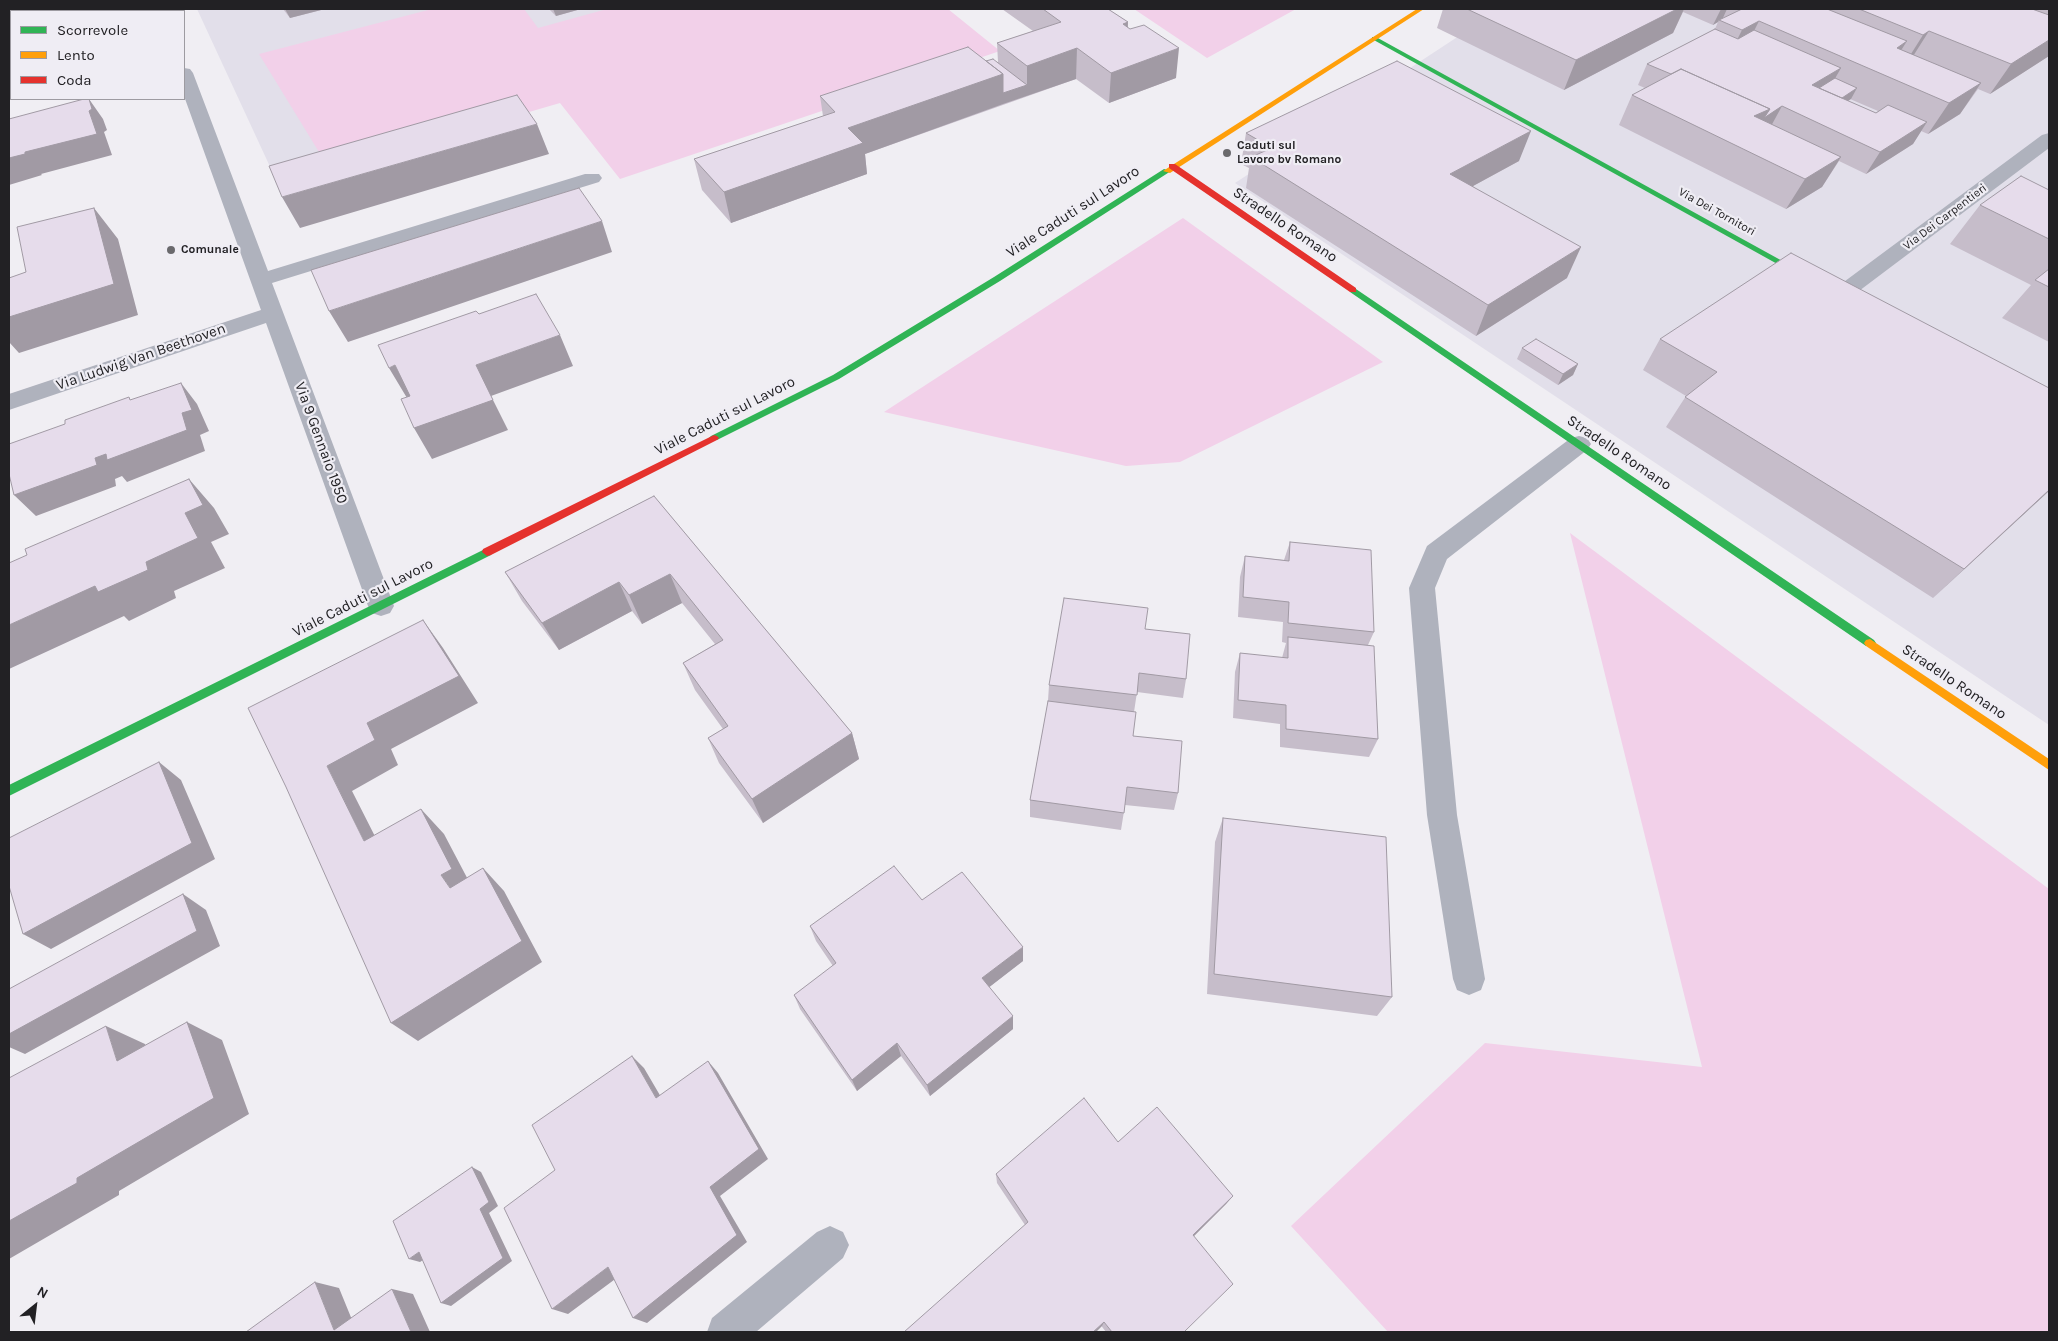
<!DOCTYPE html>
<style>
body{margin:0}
#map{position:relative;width:2058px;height:1341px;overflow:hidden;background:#f0eef3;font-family:Karla,sans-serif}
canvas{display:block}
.frame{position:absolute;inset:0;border:10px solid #222124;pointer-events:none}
.legend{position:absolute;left:10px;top:10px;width:175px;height:90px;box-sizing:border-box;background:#efedf4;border:1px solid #9d9ba1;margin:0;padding:6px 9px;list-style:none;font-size:15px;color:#222124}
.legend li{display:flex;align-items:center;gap:10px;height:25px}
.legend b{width:25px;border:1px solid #9d9ba1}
.north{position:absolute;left:10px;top:1281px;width:50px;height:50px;-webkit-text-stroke:4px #efedf4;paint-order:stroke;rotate:29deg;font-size:14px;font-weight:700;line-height:20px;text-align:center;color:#222124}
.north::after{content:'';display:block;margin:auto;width:18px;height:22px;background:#222124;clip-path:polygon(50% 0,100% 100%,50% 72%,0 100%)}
</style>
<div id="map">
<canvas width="2058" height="1341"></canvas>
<div class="frame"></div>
<ul class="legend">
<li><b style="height:6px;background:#30b455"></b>Scorrevole</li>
<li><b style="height:6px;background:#ff9f0a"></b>Lento</li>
<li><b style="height:6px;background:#e5322d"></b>Coda</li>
</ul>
<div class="north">N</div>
</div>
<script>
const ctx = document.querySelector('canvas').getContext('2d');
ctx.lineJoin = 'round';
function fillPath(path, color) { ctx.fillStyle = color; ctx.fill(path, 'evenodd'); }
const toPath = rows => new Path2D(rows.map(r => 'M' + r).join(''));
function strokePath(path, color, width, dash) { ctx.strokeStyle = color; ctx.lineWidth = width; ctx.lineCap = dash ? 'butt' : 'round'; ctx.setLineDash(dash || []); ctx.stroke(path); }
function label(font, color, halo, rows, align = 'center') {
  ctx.font = font + ' Karla,sans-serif'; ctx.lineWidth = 4.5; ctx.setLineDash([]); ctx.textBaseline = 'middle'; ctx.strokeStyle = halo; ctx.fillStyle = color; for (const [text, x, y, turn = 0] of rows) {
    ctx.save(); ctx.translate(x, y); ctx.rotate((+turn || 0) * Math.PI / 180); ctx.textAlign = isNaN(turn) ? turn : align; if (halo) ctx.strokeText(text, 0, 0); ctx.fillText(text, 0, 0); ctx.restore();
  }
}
const built = toPath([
 [197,9,821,9,272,171],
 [1500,9,2049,9,2049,725,1235,183]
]);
const green = toPath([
 [432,9,524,9,538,28,607,9,948,9,1000,51,620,179,560,103,330,170,259,54],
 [1134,9,1296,9,1207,58],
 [1183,218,1383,362,1180,462,1126,466,884,412],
 [1570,533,2049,889,2049,1332,1388,1332,1291,1226,1485,1043,1702,1067]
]);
const lane = toPath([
 [1579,436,1587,438,1591,444,1587,450,1447,559,1435,588,1457,815,1485,979,1481,990,1469,995,1457,990,1453,979,1427,815,1409,588,1427,546,1571,438,1579,436],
 [830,1226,843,1232,849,1245,843,1258,756,1332,707,1332,712,1318,817,1232,830,1226]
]);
const street = toPath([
 [152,9,168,9,169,11,153,11,152,9],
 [184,68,190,69,193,73,268,271,585,174,599,174,602,178,599,182,272,283,394,606,390,613,381,616,372,613,368,606,266,323,9,410,9,394,261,310,184,96,184,68],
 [2049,133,2049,148,1847,300,1840,302,1833,300,1829,295,1833,290,2042,135,2049,133]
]);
const fast = toPath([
 [1372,37,1376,37,1815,279,1814,281,1808,281,1372,39,1372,37],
 [1164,169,1171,171,1000,281,839,379,717,440,711,440,709,438,711,436,833,375,994,277,1164,169],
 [1353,287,1874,640,1876,643,1874,646,1866,646,1350,292,1350,288,1353,287],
 [487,548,492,552,491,555,9,796,9,785,487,548]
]);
const slow = toPath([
 [1417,9,1424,9,1170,173,1163,171,1417,9],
 [1870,639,2049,759,2049,770,1866,646,1864,643,1866,640,1870,639]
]);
const jam = toPath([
 [1169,164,1175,164,1356,288,1356,292,1350,292,1169,168,1169,164],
 [714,435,717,436,719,438,717,440,491,555,487,556,482,552,483,549,714,435]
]);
const wall = toPath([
 [283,9,325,9,290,18],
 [549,9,581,9,556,16],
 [1002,9,1108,9,1128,22,1128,28,1176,78,1109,103,1076,79,865,154,867,174,731,223,702,190,694,159,823,116,820,96,986,61,998,62,997,43,1033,31],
 [1443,9,2049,9,2049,56,1990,94,1978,89,1960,114,1928,134,1921,131,1913,144,1866,174,1839,161,1822,187,1786,209,1619,125,1632,95,1645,88,1638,85,1647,64,1715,29,1718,22,1713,25,1683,12,1673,33,1564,90,1437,28],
 [1850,99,1878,111,1876,113,1848,101],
 [1246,133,1519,161,1473,186,1567,278,1476,336,1246,188,1249,168,1241,164],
 [2049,190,2049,342,2002,318,2031,285,1950,244,1980,205],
 [1660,339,2049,388,2049,491,1933,598,1666,427,1686,396,1643,370],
 [1522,348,1578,364,1573,375,1558,385,1517,359],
 [654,496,852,733,859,759,763,823,719,763,708,738,723,729,695,690,683,663,715,644,682,603,642,624,632,611,559,650,522,601,505,572],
 [1290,542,1374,632,1368,645,1378,739,1369,757,1280,747,1280,724,1233,718,1235,672,1240,653,1282,658,1286,643,1282,642,1283,622,1238,617,1240,577,1245,556,1284,560],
 [1145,629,1186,679,1183,698,1137,692,1134,712,1133,736,1178,793,1174,810,1125,805,1121,830,1030,817,1030,800,1048,701,1049,685],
 [1223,818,1392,997,1377,1016,1207,994,1215,842],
 [922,900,1023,961,989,987,1013,1029,930,1096,901,1056,857,1091,800,1009,794,995,833,966,816,941,810,926],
 [1118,1142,1233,1196,1226,1204,1194,1236,1184,1332,1106,1332,1025,1225,997,1183,996,1174]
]);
const shadedWall = toPath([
 [78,9,84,9,85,11,79,11],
 [285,9,325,9,290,18],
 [553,9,581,9,556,16],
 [1677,9,1684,9,1673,33,1564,90,1576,60],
 [1721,9,1727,9,1722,20,1719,20,1718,22,1713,25],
 [1759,21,1744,51,1727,60,1742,30],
 [1128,22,1126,52,1123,24],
 [1929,31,1910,61,1904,65,1923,35],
 [2049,40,2049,56,1990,94,2011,64],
 [1907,41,1888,71,1897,48],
 [1077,48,1076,79,1003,104,1003,93,1027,85,1027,66],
 [1179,48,1176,78,1109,103,1111,73],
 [1841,68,1829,89,1813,98,1812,85],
 [1003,74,1003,104,865,154,867,174,731,223,724,192,848,128],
 [1981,83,1960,114,1928,134,1949,103],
 [1857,88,1851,99,1824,117,1830,106],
 [89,99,103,119,107,130,104,132,112,155,41,174,42,175,9,185,9,158,25,152,89,111],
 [1782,106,1770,128,1753,139,1738,147,1754,116,1770,109],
 [1927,122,1913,144,1866,174,1880,152],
 [537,124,549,154,300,228,282,197],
 [1531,131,1519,161,1440,204,1450,174],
 [1841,157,1822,187,1786,209,1805,179],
 [94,208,118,239,138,315,19,353,9,342,9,317],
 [602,221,612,252,348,342,329,311],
 [1581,247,1567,278,1476,336,1488,305],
 [560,335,573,366,491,396,508,430,432,459,414,428,476,365],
 [1578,364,1573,375,1558,385,1563,374],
 [395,365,413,396,407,398,389,368],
 [181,383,197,404,209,431,200,435,205,451,127,482,122,476,115,479,116,486,36,516,14,495,95,458,182,413],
 [189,479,214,508,229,534,211,542,225,568,174,591,176,598,129,621,124,616,9,669,9,625,146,562,185,513],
 [2049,490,2049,491,1933,598,1964,569],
 [670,574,682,603,642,624,629,595],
 [619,582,632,611,559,650,542,623],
 [423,620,443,648,478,703,391,749,398,765,352,791,389,864,364,841,327,766,367,723],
 [852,733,859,759,763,823,752,799],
 [159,762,181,780,215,859,51,949,23,934],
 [421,809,444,834,474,891,450,888,441,875],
 [483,868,504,891,542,962,418,1041,391,1023],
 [183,894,206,910,220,946,25,1054,9,1047,9,1034],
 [1023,947,1023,961,983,992,982,978],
 [1013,1016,1013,1029,930,1096,927,1085],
 [187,1022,222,1040,249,1114,119,1191,119,1195,9,1259,9,1221,77,1178],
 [106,1026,145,1044,156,1078,117,1061],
 [897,1043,901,1056,857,1091,852,1080],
 [632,1056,644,1068,668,1109,656,1098],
 [708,1061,718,1073,768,1159,720,1196,747,1242,647,1323,633,1318,710,1187],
 [472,1167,481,1172,498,1206,489,1213,512,1261,451,1306,441,1303],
 [1233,1196,1226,1204,1188,1242,1193,1235],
 [419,1252,429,1256,420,1262,409,1259],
 [608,1267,622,1274,568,1314,552,1309],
 [315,1282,339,1288,357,1332,334,1330],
 [392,1289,413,1294,430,1332,411,1332],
 [1104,1322,1102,1326,1096,1332,1093,1332]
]);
const building = toPath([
 [11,9,80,9,81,11,11,11,11,9],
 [1043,9,1108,9,1128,22,1123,24,1130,29,1144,25,1179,48,1111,73,1077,48,1027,66,997,43,1061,22,1043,9],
 [1467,9,1677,9,1576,60,1467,9],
 [1742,9,1827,9,1907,41,1897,48,1981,83,1949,103,1759,21,1742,30,1719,20,1742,9],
 [1859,9,2032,9,2049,15,2049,40,2011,64,1929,31,1923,35,1859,9],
 [1715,29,1738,39,1754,30,1841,68,1812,85,1876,113,1888,105,1927,122,1880,152,1782,106,1764,118,1770,109,1681,69,1671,74,1647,64,1715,29],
 [968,47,1003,74,848,128,863,143,724,192,694,159,835,112,820,96,968,47],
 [993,59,1027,85,1003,93,1003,74,986,61,993,59],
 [1397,61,1531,131,1450,174,1581,247,1488,305,1251,157,1272,148,1246,133,1397,61],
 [1681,69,1770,109,1754,116,1841,157,1805,179,1632,95,1681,69],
 [1835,78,1857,88,1842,98,1819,88,1835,78],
 [517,95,537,124,282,197,269,166,517,95],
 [84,99,89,99,92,109,89,111,97,134,25,152,25,154,9,158,9,119,84,99],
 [2021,176,2049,190,2049,239,1980,205,2021,176],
 [579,188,602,221,329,311,311,270,579,188],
 [94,208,114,284,9,317,9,278,26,272,17,227,94,208],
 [1791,253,2049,388,2049,490,1964,569,1685,397,1717,372,1660,339,1791,253],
 [2049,269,2049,287,2035,280,2049,269],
 [536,294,560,335,476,365,493,400,414,428,401,399,410,396,395,365,389,368,378,345,476,311,479,314,536,294],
 [1536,339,1578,364,1563,374,1522,348,1536,339],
 [181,383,192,410,182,413,187,430,107,460,106,454,95,458,97,465,14,495,9,474,9,444,65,424,65,420,129,397,130,400,181,383],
 [189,479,203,505,185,513,198,538,146,562,148,570,98,592,95,586,9,625,9,563,27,555,25,549,189,479],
 [654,496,852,733,752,799,708,738,728,726,683,663,723,640,670,574,629,595,619,582,542,623,505,572,654,496],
 [1290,542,1371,550,1374,632,1288,623,1289,602,1243,597,1245,556,1289,561,1290,542],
 [1064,598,1148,608,1145,629,1190,634,1186,679,1139,673,1137,695,1049,685,1064,598],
 [423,620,459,676,367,723,375,740,327,766,364,841,421,809,452,869,441,875,450,888,483,868,522,941,391,1023,286,787,248,708,423,620],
 [1288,637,1374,646,1378,739,1286,729,1286,705,1238,700,1240,653,1288,658,1288,637],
 [1048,701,1136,712,1133,736,1182,741,1178,793,1127,787,1124,813,1030,800,1048,701],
 [159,762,192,843,23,934,9,886,9,838,159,762],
 [1223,818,1386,837,1392,997,1214,974,1223,818],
 [894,866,922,900,962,872,1023,947,982,978,1013,1016,927,1085,897,1043,852,1080,794,995,836,963,810,926,894,866],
 [183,894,197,931,9,1034,9,989,183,894],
 [187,1022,214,1098,77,1178,77,1183,9,1221,9,1078,106,1026,117,1061,187,1022],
 [632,1056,656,1098,708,1061,759,1149,710,1187,737,1235,633,1318,608,1267,552,1309,504,1208,555,1170,532,1125,632,1056],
 [1084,1098,1118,1142,1157,1107,1233,1196,1193,1235,1233,1284,1184,1332,1112,1332,1104,1322,1093,1332,904,1332,1028,1222,996,1174,1084,1098],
 [472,1167,489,1202,480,1209,503,1258,441,1303,419,1252,409,1259,393,1221,472,1167],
 [315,1282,334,1330,392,1289,411,1332,246,1332,315,1282]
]);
const markers = [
 [1227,153,5,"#6a696c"],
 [171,250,5,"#6a696c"]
];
const farPoinames = [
 ["Caduti sul",1237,146],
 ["Lavoro bv Romano",1237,160],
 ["Comunale",181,250]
];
const farStreetnames = [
 ["Via Dei Tornitori",1717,212,29],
 ["Via Dei Carpentieri",1945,217,-37]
];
const streetNames = [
 ["Viale Caduti sul Lavoro",1073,212,-33],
 ["Stradello Romano",1285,225,34],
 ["Via Ludwig Van Beethoven",141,357,-19],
 ["Viale Caduti sul Lavoro",725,416,-27],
 ["Via 9 Gennaio 1950",321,443,70],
 ["Stradello Romano",1619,453,34],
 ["Viale Caduti sul Lavoro",363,598,-27],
 ["Stradello Romano",1954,682,34]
];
fillPath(built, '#e2dfea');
fillPath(green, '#f2d0e9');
fillPath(lane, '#afb2bd');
fillPath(street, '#afb2bd');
fillPath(fast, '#30b455');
fillPath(slow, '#ff9f0a');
fillPath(jam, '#e5322d');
fillPath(wall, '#c6bdca');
fillPath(shadedWall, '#a19aa4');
fillPath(building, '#e6dceb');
strokePath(building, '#a19aa4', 1);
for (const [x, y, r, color] of markers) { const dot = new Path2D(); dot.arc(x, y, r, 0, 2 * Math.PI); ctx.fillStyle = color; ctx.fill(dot); strokePath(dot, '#efedf4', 2); }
label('bold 12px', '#222124', '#efedf4', farPoinames, 'left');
label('12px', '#222124', '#efedf4', farStreetnames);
label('15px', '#222124', '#efedf4', streetNames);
</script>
